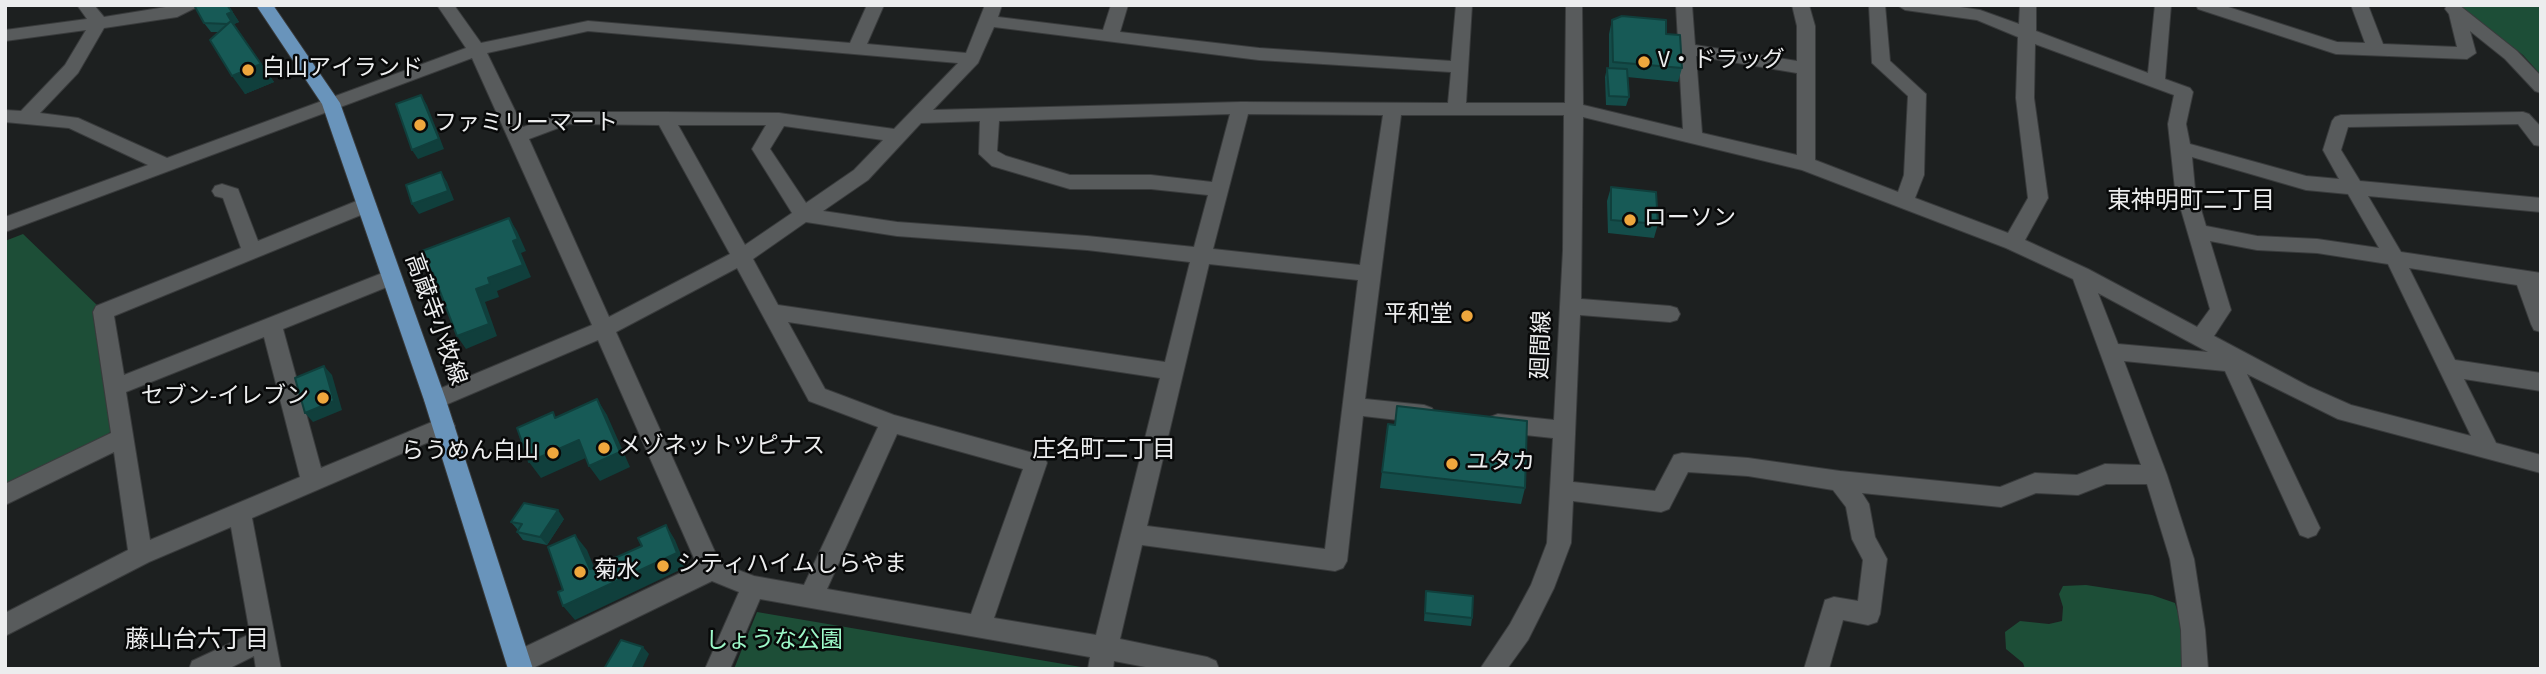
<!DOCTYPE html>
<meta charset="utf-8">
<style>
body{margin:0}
#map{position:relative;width:2546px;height:674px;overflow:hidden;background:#1d2020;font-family:"Source Sans 3",sans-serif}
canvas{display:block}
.frame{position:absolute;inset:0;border:7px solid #ecedee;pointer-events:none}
</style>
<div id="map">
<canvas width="2546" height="674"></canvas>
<div class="frame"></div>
</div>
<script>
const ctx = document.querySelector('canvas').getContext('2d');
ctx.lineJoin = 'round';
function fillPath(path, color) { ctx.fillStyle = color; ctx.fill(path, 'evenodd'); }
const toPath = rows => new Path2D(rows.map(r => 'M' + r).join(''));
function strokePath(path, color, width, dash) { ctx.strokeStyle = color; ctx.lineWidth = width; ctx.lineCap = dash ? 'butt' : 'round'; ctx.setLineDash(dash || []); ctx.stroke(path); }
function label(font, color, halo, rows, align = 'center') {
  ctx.font = font + ' "Source Sans 3","Noto Sans JP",sans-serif'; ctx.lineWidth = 5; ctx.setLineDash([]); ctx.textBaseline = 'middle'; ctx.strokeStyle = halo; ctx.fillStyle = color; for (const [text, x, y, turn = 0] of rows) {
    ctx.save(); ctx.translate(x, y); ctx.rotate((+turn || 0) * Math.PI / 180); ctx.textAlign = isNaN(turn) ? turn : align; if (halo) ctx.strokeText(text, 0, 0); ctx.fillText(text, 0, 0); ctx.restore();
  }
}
const green = toPath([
 [2457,5,2541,5,2541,75,2523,55],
 [23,234,99,307,93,315,111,431,104,439,5,488,5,241],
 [2086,585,2152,595,2175,603,2182,627,2186,669,2025,669,2023,663,2006,649,2005,632,2020,621,2049,624,2062,621,2063,607,2059,594,2063,586],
 [757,612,1087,668,734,669]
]);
const minor = toPath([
 [77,5,94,5,104,17,178,5,201,5,177,17,104,28,78,73,40,113,78,118,167,158,466,48,437,5,454,5,481,43,588,21,850,43,867,5,884,5,867,44,966,53,985,5,1002,5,998,17,1103,30,1111,5,1128,5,1120,32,1259,48,1451,61,1456,5,1472,5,1466,103,1565,103,1566,5,1582,5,1583,105,1683,129,1676,5,1692,5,1695,45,1797,61,1797,26,1792,5,1809,5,1815,26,1815,160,1898,192,1904,175,1908,96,1872,63,1869,5,1885,5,1890,61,1926,94,1924,175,1915,198,2008,233,2028,198,2016,98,2018,37,1977,20,1905,10,1897,5,1947,5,1980,10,2019,24,2020,5,2036,5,2036,31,2148,73,2155,5,2171,5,2165,79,2190,88,2193,92,2186,124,2190,144,2306,176,2339,179,2323,150,2332,121,2335,117,2341,115,2523,112,2529,114,2541,127,2541,146,2534,145,2518,124,2348,127,2341,150,2360,181,2541,198,2541,212,2368,196,2401,252,2541,273,2541,332,2534,330,2531,324,2517,285,2409,268,2455,360,2541,373,2541,391,2464,379,2496,443,2541,455,2541,473,2338,419,2247,374,2320,528,2316,535,2308,538,2300,535,2225,371,2124,361,2167,475,2194,559,2205,630,2208,669,2182,669,2181,630,2170,559,2147,484,2106,484,2078,495,2036,493,2001,507,1862,493,1869,504,1875,537,1887,559,1880,614,1877,622,1868,625,1843,620,1829,669,1804,669,1825,600,1834,597,1858,601,1863,560,1852,539,1846,507,1833,490,1748,476,1688,472,1669,509,1661,512,1573,501,1571,543,1554,588,1528,640,1507,669,1480,669,1510,624,1531,585,1547,543,1553,438,1498,432,1490,429,1487,423,1490,417,1498,414,1554,420,1563,250,1564,115,1401,115,1365,399,1424,405,1432,408,1435,414,1432,420,1424,423,1363,416,1347,561,1343,568,1335,571,1142,545,1120,639,1207,657,1216,661,1219,669,1156,669,1114,661,1113,669,1088,669,1090,657,760,599,730,669,705,669,739,592,712,581,531,669,510,669,506,662,510,654,697,565,598,340,443,406,435,409,427,406,424,400,427,394,592,325,472,58,5,232,5,217,148,165,69,128,5,122,5,110,21,111,65,65,86,30,5,41,5,30,87,19,77,5],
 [994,27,1259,60,1451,72,1448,103,1241,102,933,110,978,63,994,27],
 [588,31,958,63,894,129,779,113,665,112,567,112,523,127,487,53,588,31],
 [2035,44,2174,95,2168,124,2175,189,2210,309,2197,327,2088,269,2025,240,2048,198,2034,98,2035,44],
 [1696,56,1797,73,1797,155,1702,133,1696,56],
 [1230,114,1212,182,1151,175,1070,175,1006,156,997,151,999,121,1230,114],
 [1248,114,1383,115,1360,265,1213,249,1248,114],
 [1583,117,1802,170,2006,248,2073,279,2141,465,2105,464,2077,475,2035,473,2000,487,1840,471,1748,458,1682,453,1674,455,1655,491,1573,482,1580,315,1670,322,1677,320,1680,314,1677,308,1670,306,1581,299,1583,117],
 [980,121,979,154,992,166,1070,189,1151,189,1208,195,1194,247,1087,236,897,222,823,211,868,180,921,123,980,121],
 [569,124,659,125,730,254,609,317,529,139,569,124],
 [678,125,766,125,752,149,792,213,745,245,678,125],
 [784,126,883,140,854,170,806,203,770,149,784,126],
 [2192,157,2306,190,2348,194,2379,248,2317,239,2257,236,2206,226,2195,189,2192,157],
 [806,222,897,236,1087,250,1190,262,1165,362,778,305,753,259,806,222],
 [2210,241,2257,250,2317,253,2388,264,2471,436,2351,405,2308,386,2214,336,2231,310,2210,241],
 [1209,264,1358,280,1325,549,1147,526,1209,264],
 [737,268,809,401,878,427,804,585,754,576,720,563,616,332,737,268],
 [2098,293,2208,352,2118,344,2098,293],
 [788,322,1160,378,1096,635,994,618,1047,463,1044,456,894,415,825,389,788,322],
 [897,434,1023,469,971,614,827,589,897,434],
 [2196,5,2222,5,2337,42,2365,43,2351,5,2368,5,2383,44,2457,47,2449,14,2445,9,2447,5,2459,5,2517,51,2541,76,2541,93,2535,91,2505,59,2470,31,2476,53,2467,59,2336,54,2198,9,2196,5],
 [222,184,238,189,258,241,359,200,373,200,376,205,373,210,114,316,124,375,390,270,397,273,400,278,397,283,283,329,321,468,444,417,452,420,455,426,452,432,252,518,281,669,256,669,254,656,228,669,189,669,192,661,250,634,231,527,149,562,5,636,5,613,128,550,114,452,5,505,5,484,111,433,93,312,96,306,241,248,223,198,215,196,212,191,215,186,222,184],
 [264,337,300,477,150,540,126,392,264,337]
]);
const major = toPath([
 [256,5,273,5,340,103,446,400,533,669,508,669,424,400,322,104,256,5]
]);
const wall = toPath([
 [194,5,228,5,239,22,234,24,274,82,245,94,218,32,211,32,204,23],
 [1612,20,1666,34,1682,68,1678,82,1627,77,1629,97,1626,106,1606,105,1605,77,1607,68,1609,68,1609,34],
 [1611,187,1658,224,1654,238,1608,233,1607,201],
 [1388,424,1395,425,1525,488,1521,504,1380,488],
 [564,519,547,545,523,540,517,532,518,530,511,522],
 [1426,591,1472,618,1471,626,1424,621]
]);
const shadedWall = toPath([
 [227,5,228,5,239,22,234,24,227,14],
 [231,21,274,82,245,94,232,76],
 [421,95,427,105,444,149,418,159,412,150],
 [441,172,447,182,454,200,419,214,412,204],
 [509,218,517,231,526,251,521,253,531,277,497,291,499,297,485,302,497,336,466,349,457,336,476,289,488,278,513,241],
 [433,273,438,287,429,274],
 [324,366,332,375,342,410,313,422,305,413],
 [597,399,607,415,630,467,600,481,589,466],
 [579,440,590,456,541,478,529,462],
 [558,510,564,519,547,545,540,537],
 [666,525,675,540,686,567,575,620,563,606,677,553],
 [575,535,587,550,601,584,590,569],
 [643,647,649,654,642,669,634,669,633,667]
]);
const building = toPath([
 [194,5,227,5,232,12,227,14,233,24,231,21,227,24,204,23,194,5],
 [1622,16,1666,20,1666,34,1680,35,1682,68,1613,62,1612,20,1622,16],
 [231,21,261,64,232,76,210,40,231,21],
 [1607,68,1627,69,1629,97,1609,96,1607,68],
 [421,95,439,139,412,150,396,104,421,95],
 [441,172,448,191,412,204,406,185,441,172],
 [1611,187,1656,192,1658,224,1611,220,1611,187],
 [509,218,518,239,513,241,523,265,488,278,490,284,476,289,489,324,457,336,433,273,429,274,422,251,509,218],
 [324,366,334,401,305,413,295,378,324,366],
 [597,399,620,452,589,466,579,440,529,462,517,428,553,412,555,418,597,399],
 [1397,406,1527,421,1525,488,1382,472,1388,424,1395,425,1397,406],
 [524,503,558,510,540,537,517,532,522,524,511,522,524,503],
 [666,525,677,553,563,606,558,592,563,590,548,547,575,535,590,569,642,546,638,538,666,525],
 [1426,591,1473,596,1472,618,1425,613,1426,591],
 [621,640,643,647,633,667,639,669,604,669,621,640]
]);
const markers = [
 [1644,62,7,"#efa73d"],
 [248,70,7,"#efa73d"],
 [420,125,7,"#efa73d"],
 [1630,220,7,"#efa73d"],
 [1467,316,7,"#efa73d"],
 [323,398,7,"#efa73d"],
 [604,448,7,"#efa73d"],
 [553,453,7,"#efa73d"],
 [1452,464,7,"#efa73d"],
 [663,566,7,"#efa73d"],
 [580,572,7,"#efa73d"]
];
const poiNames = [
 ["V・ドラッグ",1658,62],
 ["白山アイランド",262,70],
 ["ファミリーマート",434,125],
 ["ローソン",1644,220],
 ["平和堂",1453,316,"right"],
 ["セブン-イレブン",309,398,"right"],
 ["メゾネットツピナス",618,448],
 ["らうめん白山",539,453,"right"],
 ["ユタカ",1466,464],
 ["シティハイムしらやま",677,566],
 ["菊水",594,572]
];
const streetNames = [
 ["高蔵寺小牧線",434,320,70],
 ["廻間線",1543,345,-88]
];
const parkNames = [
 ["しょうな公園",774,642]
];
const neighbourhoodNames = [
 ["東神明町二丁目",2191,203],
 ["庄名町二丁目",1104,452],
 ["藤山台六丁目",197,642]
];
fillPath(green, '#1d4e37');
strokePath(minor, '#393b3c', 2);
strokePath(major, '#393b3c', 2);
fillPath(minor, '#585b5c');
fillPath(major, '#6994bb');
fillPath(wall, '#144d4a');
fillPath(shadedWall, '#103f3c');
fillPath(building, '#175a56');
strokePath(building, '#103f3c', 2);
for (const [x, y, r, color] of markers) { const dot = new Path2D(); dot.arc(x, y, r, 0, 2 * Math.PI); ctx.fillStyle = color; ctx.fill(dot); strokePath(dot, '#080909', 2.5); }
label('23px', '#ecedee', '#080909', poiNames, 'left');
label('23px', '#ecedee', '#080909', streetNames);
label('23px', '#9df9c9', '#080909', parkNames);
label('24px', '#ecedee', '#080909', neighbourhoodNames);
</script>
